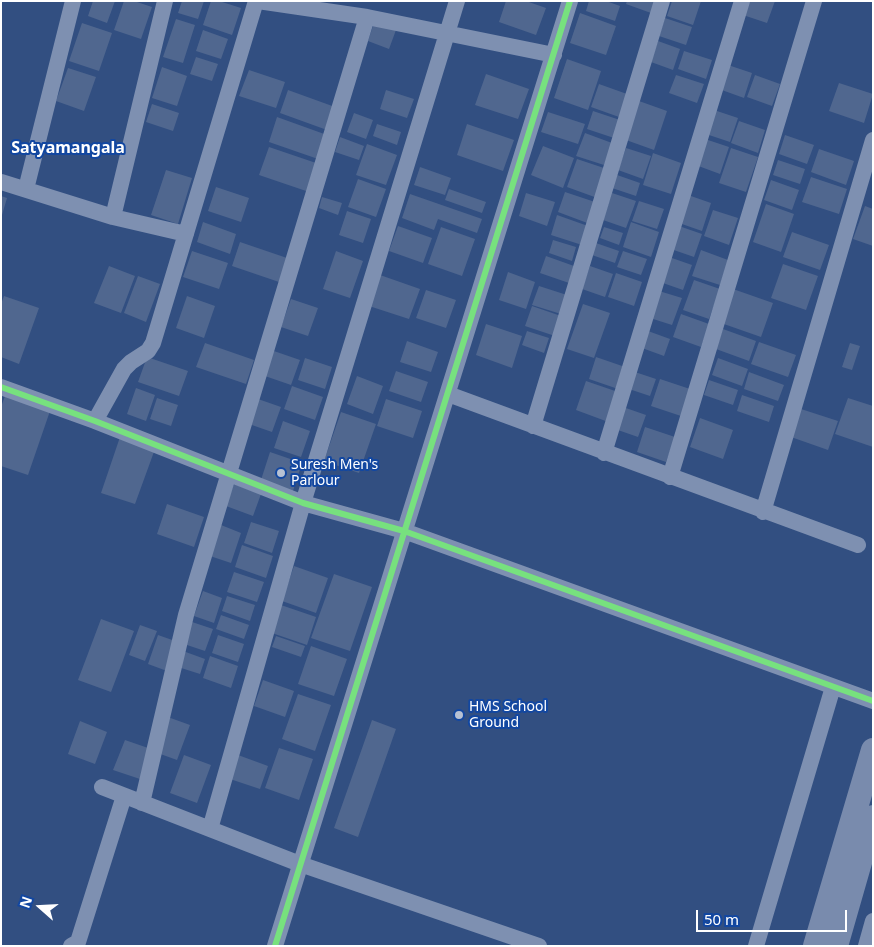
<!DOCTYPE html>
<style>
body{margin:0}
#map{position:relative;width:874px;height:947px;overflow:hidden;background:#324f81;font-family:"Noto Sans",sans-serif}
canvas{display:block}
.frame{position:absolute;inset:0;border:2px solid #fff;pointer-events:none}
.north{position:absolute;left:15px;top:882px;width:50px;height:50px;-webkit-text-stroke:4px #1247a1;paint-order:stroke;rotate:289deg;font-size:14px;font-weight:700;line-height:20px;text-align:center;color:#fff}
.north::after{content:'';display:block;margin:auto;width:18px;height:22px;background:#fff;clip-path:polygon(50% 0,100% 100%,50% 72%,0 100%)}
.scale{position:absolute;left:696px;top:910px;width:151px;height:22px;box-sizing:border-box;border:2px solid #fff;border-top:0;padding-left:6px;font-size:15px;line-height:18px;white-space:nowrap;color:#fff;-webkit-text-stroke:4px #1247a1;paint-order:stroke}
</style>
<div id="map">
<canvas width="874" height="947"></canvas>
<div class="frame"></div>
<div class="north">N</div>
<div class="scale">50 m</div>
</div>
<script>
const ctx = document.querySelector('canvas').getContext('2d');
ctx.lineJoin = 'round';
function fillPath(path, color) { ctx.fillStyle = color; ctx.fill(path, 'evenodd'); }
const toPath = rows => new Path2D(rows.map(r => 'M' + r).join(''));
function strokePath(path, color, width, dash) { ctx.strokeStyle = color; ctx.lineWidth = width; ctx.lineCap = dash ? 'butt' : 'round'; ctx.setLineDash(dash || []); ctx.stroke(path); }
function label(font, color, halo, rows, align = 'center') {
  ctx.font = font + ' "Noto Sans",sans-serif'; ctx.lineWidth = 4; ctx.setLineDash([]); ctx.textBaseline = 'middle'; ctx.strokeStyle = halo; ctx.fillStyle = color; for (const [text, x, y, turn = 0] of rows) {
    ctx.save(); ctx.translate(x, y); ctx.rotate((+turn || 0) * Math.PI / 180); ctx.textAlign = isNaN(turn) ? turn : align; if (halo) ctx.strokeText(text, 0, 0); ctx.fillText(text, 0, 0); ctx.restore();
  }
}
const building = toPath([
 [93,1,115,1,107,23,88,16],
 [124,1,134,1,152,7,141,39,114,30],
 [182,1,204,1,198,19,178,13],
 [211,1,219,1,241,8,232,35,203,25],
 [506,1,526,1,546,8,536,35,499,22],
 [589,1,606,1,620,6,615,21,586,11],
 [627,1,655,1,651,13,626,4],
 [672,1,701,1,693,25,667,16],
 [748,1,775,1,767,23,743,15],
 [580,13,616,26,606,55,570,43],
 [665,18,692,27,686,45,659,36],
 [176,19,195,25,183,63,163,57],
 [82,23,112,33,99,71,69,61],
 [374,23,396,30,389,49,368,41],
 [203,30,228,39,221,59,196,51],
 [658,41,680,49,673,70,651,62],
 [684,51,712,60,706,79,678,69],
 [196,57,218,64,212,81,190,74],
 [567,59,601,71,588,110,554,98],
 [728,65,752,73,744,98,719,89],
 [162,67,187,76,177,106,152,98],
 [68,68,96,77,84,111,56,101],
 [249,70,285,82,276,108,239,96],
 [486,74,529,89,518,119,475,105],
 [676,75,704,84,697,103,669,93],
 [755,75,780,84,772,106,747,97],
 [839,83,873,94,864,123,829,111],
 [599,84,627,94,619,117,591,107],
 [288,90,335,107,327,130,280,113],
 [386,90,414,99,407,118,380,109],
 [639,101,667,111,654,150,626,140],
 [152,104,179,113,173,131,146,122],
 [711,109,738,118,730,142,703,133],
 [593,111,623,121,617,139,587,129],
 [548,112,585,124,578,144,541,132],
 [354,113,373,120,366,139,347,132],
 [277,117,327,135,318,159,269,142],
 [739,121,765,130,758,153,731,143],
 [377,124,401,132,397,145,373,136],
 [467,124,514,140,503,171,457,155],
 [585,133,612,143,604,165,576,156],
 [785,135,814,145,807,164,779,154],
 [340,137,364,146,359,160,335,152],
 [702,138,729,147,720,174,693,164],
 [367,144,397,155,386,185,356,175],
 [543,146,574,158,563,188,531,175],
 [269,147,319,164,309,192,259,175],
 [626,148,651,156,643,179,618,170],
 [731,148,758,157,746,192,719,183],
 [819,149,854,161,846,185,811,172],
 [653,153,681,163,671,194,643,185],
 [577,159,610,170,600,199,567,187],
 [778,160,805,169,800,184,773,175],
 [420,167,451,178,445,195,414,185],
 [166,170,192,178,178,224,151,215],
 [617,175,640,183,636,196,612,188],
 [811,177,847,189,839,214,802,202],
 [358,179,386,189,376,217,348,207],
 [771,180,799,190,792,210,764,200],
 [216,187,249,198,241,222,208,211],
 [449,189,486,202,482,213,445,200],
 [565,192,598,203,590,224,558,212],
 [526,193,555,202,547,226,519,216],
 [612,193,636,201,626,228,603,220],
 [410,194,482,219,477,233,438,219,434,230,402,218],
 [688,195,711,203,702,231,679,223],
 [1,196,7,198,2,215,1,215],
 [322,197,342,203,338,215,319,208],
 [639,201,664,209,657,229,632,221],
 [766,204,794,214,781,252,753,242],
 [865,206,873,209,873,246,853,239],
 [713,210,738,218,729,245,704,236],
 [347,211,371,219,363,243,339,235],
 [557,215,588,226,582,245,551,235],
 [203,222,236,234,230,254,197,242],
 [631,222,659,232,651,257,623,247],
 [676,225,702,234,694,257,668,248],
 [398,226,432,238,423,263,389,251],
 [441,227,475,239,462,276,428,264],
 [604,227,623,233,619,245,600,238],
 [792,232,829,245,820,270,783,257],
 [553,240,576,247,572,261,549,253],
 [240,242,287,258,279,282,232,266],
 [593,242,619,251,615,263,589,254],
 [701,250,728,260,720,285,692,276],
 [192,251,228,263,219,289,183,277],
 [336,251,363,261,350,298,323,289],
 [623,251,647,259,641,275,617,267],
 [546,256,574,266,569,283,540,273],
 [669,257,692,265,683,290,660,282],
 [783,264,818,276,806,310,771,298],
 [109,266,135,276,121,313,94,303],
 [590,266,613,274,605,297,582,289],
 [508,272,535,282,526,309,499,300],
 [616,273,642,282,634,306,608,297],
 [380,275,420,289,409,319,369,306],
 [138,276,160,284,146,322,124,313],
 [694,280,720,289,709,319,683,310],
 [539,286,567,295,561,314,532,305],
 [733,289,773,303,761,337,721,323],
 [426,290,456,300,446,328,416,318],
 [659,291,682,298,672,325,650,318],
 [4,296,39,308,19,364,1,357,1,304],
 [187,296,215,306,204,338,176,328],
 [291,299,318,308,308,336,281,327],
 [583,304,610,313,594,358,567,349],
 [532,306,561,316,555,336,525,326],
 [681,314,709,324,701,347,673,337],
 [486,324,522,336,512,368,476,355],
 [723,329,756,341,749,361,716,349],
 [527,331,549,338,544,353,522,345],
 [648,331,670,339,664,356,642,348],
 [407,341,438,352,431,372,400,362],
 [759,342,796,355,788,377,751,364],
 [205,343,254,360,246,384,196,367],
 [850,343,860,346,852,370,842,367],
 [271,350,300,360,291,385,262,375],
 [147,357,188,371,179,396,138,382],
 [596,357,628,368,621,390,589,379],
 [305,358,332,367,325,389,298,380],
 [718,358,748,369,742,386,712,375],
 [396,371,428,382,421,402,389,391],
 [635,372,656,379,650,396,629,389],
 [749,372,784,385,778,401,744,389],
 [357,376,383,386,373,414,347,404],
 [660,379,690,389,681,416,651,406],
 [709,380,738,390,733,405,704,395],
 [586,381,621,393,611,423,576,410],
 [292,386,323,397,315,420,284,409],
 [136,388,155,395,146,421,127,414],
 [742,395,774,406,769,422,737,411],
 [5,396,50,411,28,475,1,466,1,407],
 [157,398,178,405,171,426,150,419],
 [848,398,873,406,873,447,835,434],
 [258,399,281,407,272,432,249,424],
 [386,399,422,411,413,438,377,426],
 [623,407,646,415,638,437,615,429],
 [801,409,838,421,828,450,791,437],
 [341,412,376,424,359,473,324,461],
 [700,418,733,430,723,459,690,447],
 [283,421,310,431,301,457,274,448],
 [645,427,675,437,666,462,637,452],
 [120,437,155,449,135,504,101,493],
 [270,452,302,463,292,494,260,483],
 [234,484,261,494,253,516,226,506],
 [167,504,204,517,194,547,157,534],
 [251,522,279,531,272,553,244,543],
 [221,525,241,533,231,563,210,556],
 [242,545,273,556,266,578,235,567],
 [294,566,328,578,316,613,282,601],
 [234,572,264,582,257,602,227,592],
 [334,574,372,587,350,651,311,638],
 [203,591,222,598,214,623,194,616],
 [227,596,255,605,250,621,222,611],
 [278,604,316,617,307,645,269,632],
 [221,615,249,625,244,639,216,629],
 [101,619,134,631,111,692,78,680],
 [192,622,213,629,205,651,184,644],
 [140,625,157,631,145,661,129,655],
 [158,635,178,642,167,671,148,664],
 [218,635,244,644,238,662,212,653],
 [276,636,305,646,301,657,272,647],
 [311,646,347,659,334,696,298,684],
 [183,651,205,659,200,674,178,667],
 [210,656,238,666,231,688,203,678],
 [263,680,294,691,285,717,254,706],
 [298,694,331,705,315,751,282,739],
 [165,716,190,725,177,760,152,751],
 [372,720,396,729,358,837,334,828],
 [80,721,107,732,95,764,68,754],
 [125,740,151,749,140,779,113,770],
 [279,748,313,759,299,800,265,788],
 [184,755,211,765,197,803,170,793],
 [238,755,268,766,260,789,230,779]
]);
const street = toPath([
 [258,1,367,17,554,55],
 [1,182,113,217,186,234],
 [26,189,73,1],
 [113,217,165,1],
 [1,387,95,421,303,503,404,531,873,701],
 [448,394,858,545],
 [95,421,124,369,131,362,148,351,153,343,256,1],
 [533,426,662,1],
 [604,453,742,1],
 [670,477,814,1],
 [763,512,873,140],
 [102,787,300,864,539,946],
 [142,803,186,615,367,17],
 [210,829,303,503,457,1],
 [71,946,78,942,124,796],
 [275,946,570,1],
 [756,946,833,687],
 [866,946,873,921]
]);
const secondary = toPath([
 [815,946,873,750],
 [836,946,873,817]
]);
const cycleway = toPath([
 [1,387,95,421,303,503,404,531,873,701],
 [275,946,570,1]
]);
const markers = [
 [281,473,5,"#b7c1d3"],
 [459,715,5,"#b7c1d3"]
];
const poiNames = [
 ["Suresh Men's",291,465],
 ["Parlour",291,481],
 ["HMS School",469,707],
 ["Ground",469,723]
];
const quarterNames = [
 ["Satyamangala",68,148]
];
fillPath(building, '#50678f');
strokePath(street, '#7e90b1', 16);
strokePath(secondary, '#798bad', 24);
strokePath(cycleway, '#77e17e', 6);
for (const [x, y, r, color] of markers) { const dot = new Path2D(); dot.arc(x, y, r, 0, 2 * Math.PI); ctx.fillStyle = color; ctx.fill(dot); strokePath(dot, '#1247a1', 2); }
label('14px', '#fff', '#1247a1', poiNames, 'left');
label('bold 16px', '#fff', '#1247a1', quarterNames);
</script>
